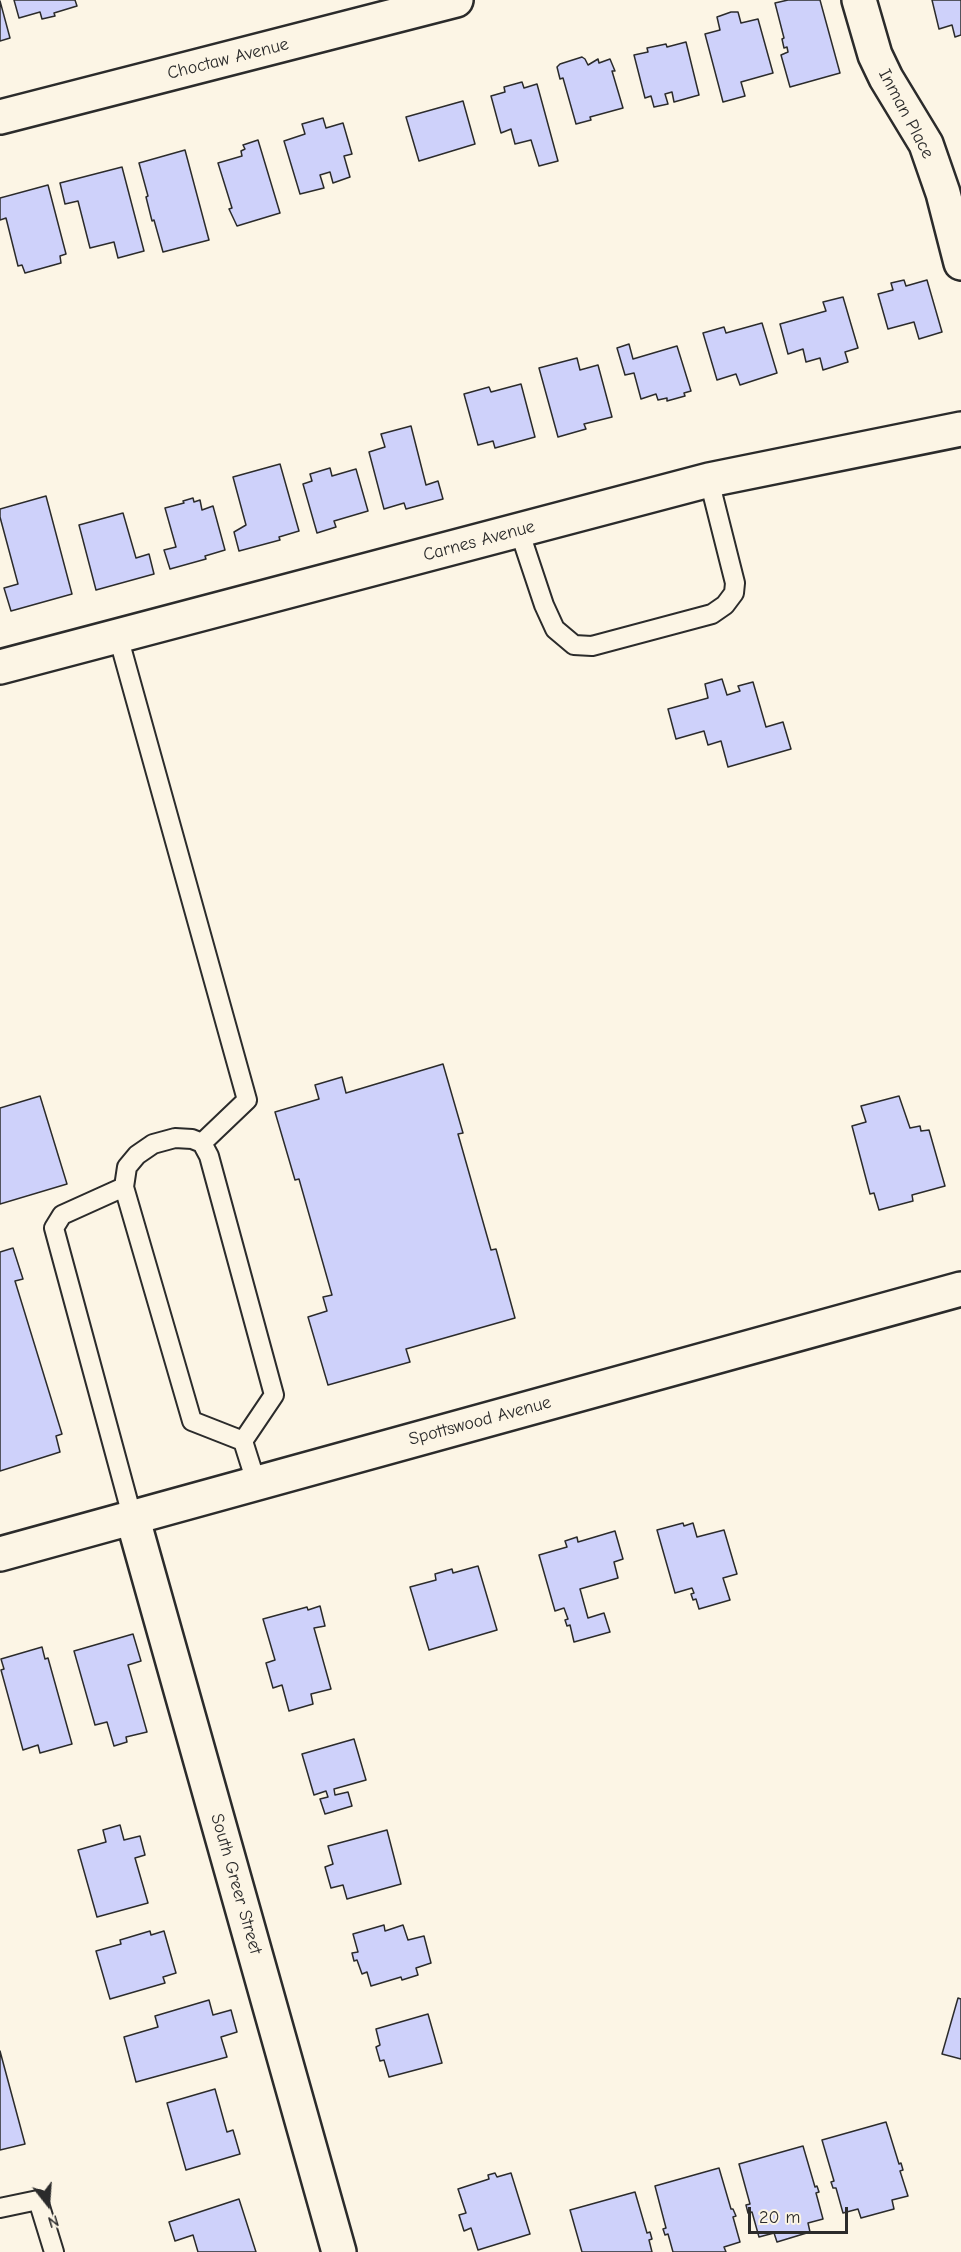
<!DOCTYPE html>
<style>
body{margin:0}
#map{position:relative;width:961px;height:2252px;overflow:hidden;background:#fcf5e5;font-family:"Comic Neue",sans-serif}
canvas{display:block}
.north{position:absolute;left:18px;top:2174px;width:60px;height:60px;-webkit-text-stroke:4px #fcf5e5;paint-order:stroke;rotate:163deg;font-size:16px;font-weight:700;line-height:24px;text-align:center;color:#2b2b2b}
.north::after{content:'';display:block;margin:auto;width:21px;height:27px;background:#2b2b2b;clip-path:polygon(50% 0,100% 100%,50% 72%,0 100%)}
.scale{position:absolute;left:748px;top:2207px;width:100px;height:27px;box-sizing:border-box;border:3px solid #2b2b2b;border-top:0;padding-left:8px;font-size:18px;line-height:21px;white-space:nowrap;color:#2b2b2b;-webkit-text-stroke:4px #fcf5e5;paint-order:stroke}
</style>
<div id="map">
<canvas width="961" height="2252"></canvas>
<div class="north">N</div>
<div class="scale">20 m</div>
</div>
<script>
const ctx = document.querySelector('canvas').getContext('2d');
ctx.lineJoin = 'round';
function fillPath(path, color) { ctx.fillStyle = color; ctx.fill(path, 'evenodd'); }
const toPath = rows => new Path2D(rows.map(r => 'M' + r).join(''));
function strokePath(path, color, width, dash) { ctx.strokeStyle = color; ctx.lineWidth = width; ctx.lineCap = dash ? 'butt' : 'round'; ctx.setLineDash(dash || []); ctx.stroke(path); }
function label(font, color, halo, rows, align = 'center') {
  ctx.font = font + ' "Comic Neue",sans-serif'; ctx.lineWidth = 4.5; ctx.setLineDash([]); ctx.textBaseline = 'middle'; ctx.strokeStyle = halo; ctx.fillStyle = color; for (const [text, x, y, turn = 0] of rows) {
    ctx.save(); ctx.translate(x, y); ctx.rotate((+turn || 0) * Math.PI / 180); ctx.textAlign = isNaN(turn) ? turn : align; if (halo) ctx.strokeText(text, 0, 0); ctx.fillText(text, 0, 0); ctx.restore();
  }
}
const building = toPath([
 [14,0,75,0,77,6,54,13,55,16,42,19,40,12,19,18,14,0],
 [788,0,820,0,840,73,790,87,781,55,788,52,787,47,784,48,782,39,784,38,775,3,788,0],
 [932,0,961,0,961,35,955,37,952,25,939,29,932,0],
 [0,1,10,38,0,41,0,1],
 [731,12,738,12,741,23,758,19,773,73,741,82,745,96,723,102,705,34,720,30,717,17,731,12],
 [686,42,699,95,674,102,672,92,665,94,668,104,654,107,651,96,645,98,634,55,648,52,647,48,666,44,667,47,686,42],
 [582,57,585,59,588,65,598,59,599,63,610,59,615,71,612,71,623,108,590,117,591,120,576,124,563,78,560,79,557,67,560,64,582,57],
 [522,82,524,88,537,84,558,161,539,166,531,140,515,144,511,129,501,133,491,96,505,92,504,87,522,82],
 [463,101,475,144,419,161,406,117,463,101],
 [323,118,326,128,343,123,352,154,344,156,350,177,333,183,330,172,320,175,324,188,300,194,284,141,305,134,302,124,323,118],
 [258,140,280,213,237,226,229,209,232,208,218,163,242,156,241,151,245,149,243,145,258,140],
 [185,150,209,240,163,252,154,220,152,221,146,197,148,196,139,163,185,150],
 [122,167,144,251,118,258,114,242,90,248,78,201,65,204,60,183,122,167],
 [48,185,66,254,60,256,61,263,25,273,22,265,18,266,6,218,0,220,0,198,48,185],
 [904,280,906,286,927,280,942,332,919,339,914,322,888,329,878,294,893,290,891,283,904,280],
 [843,297,858,348,845,352,848,362,823,370,820,358,806,362,803,349,788,354,780,324,826,311,823,302,843,297],
 [762,323,777,373,740,385,736,374,717,380,703,333,724,327,726,333,762,323],
 [629,344,633,359,677,346,691,391,684,393,685,396,667,401,667,398,658,400,656,394,641,399,634,373,625,375,617,348,629,344],
 [577,358,580,370,598,365,612,417,584,424,586,429,558,437,539,368,577,358],
 [521,384,535,437,495,448,493,441,478,445,464,394,489,387,491,392,521,384],
 [411,426,426,485,438,481,443,499,406,509,404,503,384,509,369,452,385,447,381,434,411,426],
 [280,464,299,531,279,537,280,540,239,551,234,532,246,525,233,477,280,464],
 [330,468,332,476,356,469,368,511,334,521,336,527,317,533,303,484,312,481,310,474,330,468],
 [46,496,72,594,11,611,4,588,18,584,0,517,0,509,46,496],
 [193,498,194,502,200,500,202,510,213,506,225,550,205,556,206,559,170,569,164,550,176,547,165,508,184,503,183,501,193,498],
 [123,513,136,558,149,554,154,574,96,590,79,525,123,513],
 [722,679,727,695,740,691,738,686,753,682,766,727,783,722,791,749,728,767,721,741,708,745,704,731,676,739,668,709,708,698,705,684,722,679],
 [443,1064,463,1133,458,1134,491,1250,496,1249,515,1318,406,1349,410,1362,328,1385,308,1317,327,1311,323,1297,332,1295,299,1179,295,1180,275,1112,319,1099,315,1085,342,1077,346,1093,443,1064],
 [40,1096,67,1184,0,1204,0,1108,40,1096],
 [899,1096,910,1128,920,1126,921,1131,929,1130,945,1186,912,1195,913,1201,879,1210,874,1193,870,1194,852,1126,866,1122,861,1106,899,1096],
 [13,1248,23,1279,15,1281,62,1434,56,1436,60,1452,0,1471,0,1252,13,1248],
 [683,1523,684,1526,693,1523,697,1537,724,1530,737,1574,723,1578,730,1600,699,1609,696,1599,693,1600,691,1594,694,1593,692,1588,675,1593,657,1530,683,1523],
 [615,1531,623,1559,614,1562,618,1578,580,1589,588,1618,604,1613,610,1632,574,1642,570,1625,567,1626,565,1620,568,1619,564,1608,555,1611,539,1555,567,1547,565,1541,577,1537,578,1542,615,1531],
 [478,1566,497,1630,429,1650,410,1587,436,1580,435,1574,452,1569,453,1573,478,1566],
 [320,1606,325,1626,314,1628,331,1689,311,1694,313,1704,289,1711,282,1685,273,1688,266,1663,275,1660,263,1619,307,1607,308,1610,320,1606],
 [133,1634,141,1661,128,1665,147,1732,126,1737,127,1742,114,1746,107,1722,95,1725,74,1651,133,1634],
 [42,1647,45,1659,48,1658,72,1744,40,1753,38,1745,23,1750,1,1670,4,1669,1,1659,42,1647],
 [354,1739,366,1780,334,1789,335,1795,348,1792,352,1806,325,1814,320,1799,328,1797,326,1791,314,1795,302,1754,354,1739],
 [120,1825,124,1840,140,1836,145,1855,135,1858,148,1903,97,1917,78,1850,106,1842,103,1830,120,1825],
 [387,1830,401,1884,347,1899,343,1885,331,1888,325,1867,333,1864,328,1846,387,1830],
 [384,1925,385,1931,403,1925,408,1940,424,1936,431,1963,416,1968,418,1975,402,1980,401,1977,371,1986,367,1972,362,1974,357,1960,354,1961,352,1953,358,1952,353,1934,384,1925],
 [150,1931,151,1935,164,1931,176,1973,163,1977,165,1983,110,1999,96,1951,121,1944,120,1940,150,1931],
 [958,1998,961,1999,961,2059,942,2054,958,1998],
 [209,2000,213,2015,231,2010,237,2032,221,2037,227,2057,136,2082,124,2037,158,2027,155,2016,209,2000],
 [428,2014,442,2063,389,2077,384,2060,380,2061,376,2047,380,2045,376,2029,428,2014],
 [0,2051,25,2144,0,2150,0,2051],
 [215,2089,227,2132,233,2130,240,2154,186,2170,167,2103,215,2089],
 [886,2122,899,2164,901,2163,903,2170,900,2171,908,2196,892,2200,894,2209,861,2218,858,2209,843,2213,836,2188,833,2188,831,2182,834,2181,822,2140,886,2122],
 [803,2146,815,2187,817,2186,819,2192,816,2193,823,2219,808,2223,810,2232,777,2242,774,2233,759,2237,752,2212,748,2213,746,2205,750,2204,739,2164,803,2146],
 [719,2168,731,2209,733,2209,736,2216,733,2217,740,2242,724,2247,726,2252,673,2252,668,2234,665,2235,663,2229,666,2228,655,2186,719,2168],
 [495,2173,497,2177,511,2173,530,2234,478,2250,471,2228,464,2231,459,2215,466,2213,458,2189,489,2179,488,2175,495,2173],
 [635,2192,647,2233,650,2232,652,2239,649,2240,652,2252,582,2252,570,2210,635,2192],
 [239,2199,256,2252,198,2252,193,2235,175,2241,169,2222,239,2199]
]);
const service = toPath([
 [519,530,544,605,555,629,574,645,592,646,712,614,725,605,734,593,735,583,709,480],
 [118,636,247,1100,202,1143],
 [175,1138,192,1139,202,1143,209,1156,274,1395,243,1441,192,1421,124,1187,127,1167,137,1155,153,1144,175,1138],
 [124,1187,62,1215,54,1228,132,1516],
 [243,1441,256,1482],
 [0,2208,38,2200,54,2252]
]);
const minor = toPath([
 [859,0,875,55,886,78,926,144,943,193,961,263],
 [0,117,456,0],
 [0,667,709,480,961,429],
 [132,1516,339,2252]
]);
const tertiary = toPath([
 [0,1554,961,1289]
]);
const streetNames = [
 ["Choctaw Avenue",228,59,-14],
 ["Inman Place",906,114,62],
 ["Carnes Avenue",479,541,-15],
 ["Spottswood Avenue",480,1421,-15],
 ["South Greer Street",236,1884,74]
];
fillPath(building, '#ced1fa');
strokePath(building, '#2b2b2b', 1.5);
strokePath(service, '#2b2b2b', 22);
strokePath(minor, '#2b2b2b', 38);
strokePath(tertiary, '#2b2b2b', 38);
strokePath(service, '#fcf5e5', 18);
strokePath(minor, '#fcf5e5', 33);
strokePath(tertiary, '#fcf5e5', 33);
label('18px', '#2b2b2b', '#fcf5e5', streetNames);
</script>
